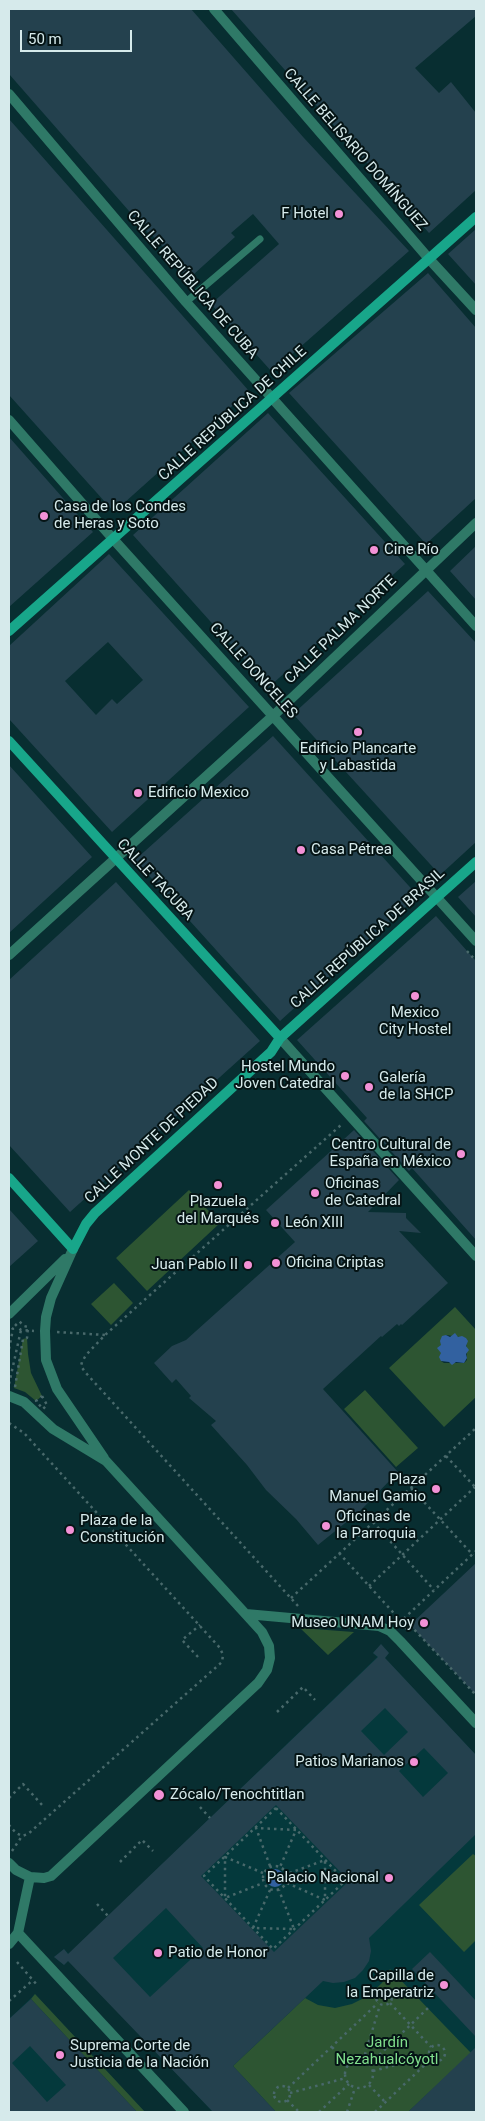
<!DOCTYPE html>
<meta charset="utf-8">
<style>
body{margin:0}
#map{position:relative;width:485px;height:2121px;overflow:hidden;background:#082e31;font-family:Roboto,sans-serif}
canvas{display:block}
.frame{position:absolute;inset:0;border:10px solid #d6eaeb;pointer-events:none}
.scale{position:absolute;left:20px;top:30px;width:112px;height:22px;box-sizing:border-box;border:2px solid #d6eaeb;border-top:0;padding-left:6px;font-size:15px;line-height:18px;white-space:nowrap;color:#d6eaeb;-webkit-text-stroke:4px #051415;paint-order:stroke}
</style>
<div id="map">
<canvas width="485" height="2121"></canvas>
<div class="frame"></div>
<div class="scale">50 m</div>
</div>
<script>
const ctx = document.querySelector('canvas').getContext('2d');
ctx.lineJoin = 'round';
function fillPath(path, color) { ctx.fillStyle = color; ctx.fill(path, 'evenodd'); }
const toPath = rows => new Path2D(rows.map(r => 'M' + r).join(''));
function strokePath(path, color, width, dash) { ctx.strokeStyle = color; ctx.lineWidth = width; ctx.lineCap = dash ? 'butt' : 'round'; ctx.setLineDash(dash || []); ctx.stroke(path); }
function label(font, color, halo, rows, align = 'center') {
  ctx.font = font + ' Roboto,sans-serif'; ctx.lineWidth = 4; ctx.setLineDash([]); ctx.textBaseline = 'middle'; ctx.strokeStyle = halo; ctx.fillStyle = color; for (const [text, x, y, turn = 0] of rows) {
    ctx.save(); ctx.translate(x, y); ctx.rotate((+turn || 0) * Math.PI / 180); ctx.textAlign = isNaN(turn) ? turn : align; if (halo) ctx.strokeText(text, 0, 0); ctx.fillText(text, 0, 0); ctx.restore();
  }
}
const built = toPath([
 [381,1644,389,1653,385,1658,476,1755,476,2112,213,2112,71,1963,68,1961,64,1965,54,1957,64,1949,69,1954,377,1657,373,1653],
 [35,1994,145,2112,9,2112,9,2019]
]);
const green = toPath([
 [189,1190,220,1223,147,1291,116,1258],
 [114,1283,133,1303,111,1325,91,1304],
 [455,1307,476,1330,476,1397,444,1427,389,1368],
 [446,1335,466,1338,467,1360,464,1363,444,1363,441,1361,441,1345],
 [27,1338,28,1354,31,1373,42,1396,36,1401,25,1392,14,1388,23,1339],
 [365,1390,418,1448,396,1467,344,1409],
 [300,1628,354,1632,328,1655],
 [473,1854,476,1856,476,1940,464,1952,419,1905],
 [390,1969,471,2053,408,2112,276,2112,233,2066,305,1998,318,2005,335,2008,352,2004,368,1996,382,1983],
 [35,1994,145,2112,137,2112,31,1999]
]);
const water = toPath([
 [455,1333,458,1337,462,1336,466,1338,468,1341,466,1346,469,1350,466,1354,467,1358,464,1363,456,1362,452,1365,449,1362,441,1361,439,1357,441,1353,437,1348,441,1345,440,1341,442,1336,446,1335,450,1337],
 '266 1878a9 9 0 1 1 18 0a9 9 0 1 1-18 0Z'
]);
const building = toPath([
 [9,9,191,9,304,138,409,251,272,372,211,304,279,244,253,214,231,233,235,237,194,274,195,286,174,263,176,261,151,234,150,235,9,74],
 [231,9,476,9,476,16,415,68,439,93,451,82,476,113,476,190,429,233],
 [9,119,249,391,114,512,9,395],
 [476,229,476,285,448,254],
 [428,273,476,328,476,498,426,544,289,393],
 [268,413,405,564,269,687,133,535],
 [9,437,93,532,9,607],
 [476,546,476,600,450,571],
 [109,554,249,707,112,832,9,719,9,646],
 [108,642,143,680,117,704,112,699,96,715,65,681],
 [428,591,476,643,476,842,440,875,293,714],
 [273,736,418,896,280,1021,135,860],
 [9,765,92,857,9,933],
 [476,881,476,917,458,897],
 [116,882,260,1041,70,1212,9,1145,9,980],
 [436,916,476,961,476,1240,412,1168,409,1171,364,1121,367,1118,297,1040],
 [354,1130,399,1180,368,1212,406,1213,406,1218,421,1233,399,1231,448,1283,402,1325,401,1324,399,1326,397,1324,382,1337,381,1336,323,1389,398,1472,360,1511,318,1545,296,1519,266,1490,247,1465,211,1425,216,1421,189,1398,191,1396,176,1379,172,1383,154,1363,172,1346,186,1340,295,1242,266,1210],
 [9,1209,38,1241,9,1267],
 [476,1563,476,1695,410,1625],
 [381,1644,389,1653,385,1658,476,1755,476,1834,369,1938,371,1951,369,1961,363,1970,355,1978,344,1982,333,1983,323,1981,233,2066,276,2112,213,2112,68,1961,64,1965,54,1957,64,1949,68,1954,378,1657,373,1653],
 [385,1708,408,1732,384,1755,361,1731],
 [424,1748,448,1773,423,1797,399,1771],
 [276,1805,349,1881,274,1952,201,1876],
 [166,1908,203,1948,150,1997,113,1958],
 [430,1952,476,2001,476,2037,412,1969],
 [31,1999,137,2112,9,2112,9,2019],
 [30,2046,66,2085,47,2102,12,2063],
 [476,2047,476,2112,408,2112]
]);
const path = toPath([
 [467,951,476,961],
 [15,1324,21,1330,34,1331],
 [57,1332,105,1335],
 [9,1349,13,1329,11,1327],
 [9,1384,21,1330],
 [15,1387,23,1339,27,1338,28,1327,24,1326,18,1320],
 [42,1396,47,1405,43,1409,36,1401,42,1396],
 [9,1423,24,1433,220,1648,223,1655,222,1662,28,1834,22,1836,16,1833,9,1825],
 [446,1456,476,1488],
 [411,1488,473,1555],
 [373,1522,434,1590],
 [339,1553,401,1621],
 [369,1586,475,1487],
 [291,1598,476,1428],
 [298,1606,85,1372,81,1366,82,1362,86,1355,105,1335,341,1125],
 [399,1623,476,1551],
 [405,1629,410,1625,476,1695],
 [198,1657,182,1640,200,1625],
 [277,1712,303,1687,315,1700],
 [9,1798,23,1784,43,1806],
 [200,1807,210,1818],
 [276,1808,345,1881,273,1949,204,1876,276,1808],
 [12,1851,22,1836],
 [120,1862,142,1840,153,1851],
 '263 1878a12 12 0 1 1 24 0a12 12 0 1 1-24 0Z',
 [270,1866,256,1828,296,1830,280,1867],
 [263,1873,225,1857,225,1898,263,1883],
 [287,1883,325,1900,325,1860,287,1874],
 [270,1890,253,1928,294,1929,279,1890],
 [97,1904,108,1916],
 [17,1962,38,1986],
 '376 1997a8 8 0 1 1 16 0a8 8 0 1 1-16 0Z',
 [9,2001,33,1980],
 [390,2003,431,2047],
 '429 2053a8 8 0 1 1 16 0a8 8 0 1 1-16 0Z',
 [332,2047,349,2065],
 '345 2074a14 14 0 1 1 28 0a14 14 0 1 1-28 0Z',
 [363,2061,380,2005],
 [370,2064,428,2008],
 [373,2071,429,2056],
 [369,2085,385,2102],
 '274 2094a8 8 0 1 1 16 0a8 8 0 1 1-16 0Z',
 [288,2088,378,2003],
 [290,2093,346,2078],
 [287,2100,299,2112],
 [319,2112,349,2084],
 [347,2112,355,2088],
 [375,2112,431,2059]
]);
const lane = toPath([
 [186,302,260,239]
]);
const street = toPath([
 [214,9,430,260,476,310],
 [9,94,186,302,476,626],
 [9,420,114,540,476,941],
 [9,955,274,715,476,523],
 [280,1038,476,1256],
 [73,1249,51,1298,46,1317,45,1331,46,1360,57,1389,104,1458],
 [9,1314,65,1259],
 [9,1396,24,1402,53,1429,106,1461,262,1632,269,1646,270,1658,267,1670,258,1683,51,1876,44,1878,30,1877,16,1870,9,1863],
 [246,1614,379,1626,390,1631,400,1641,476,1723],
 [18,1933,184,2112],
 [9,1944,18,1933,30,1877]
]);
const secondary = toPath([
 [9,631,476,217],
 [9,741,280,1038],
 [9,1178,73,1249,86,1224,95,1213,271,1052,280,1038,476,862]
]);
const markers = [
 [339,214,5,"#f391d6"],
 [44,516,5,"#f391d6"],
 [374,550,5,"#f391d6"],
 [358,732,5,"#f391d6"],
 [138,793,5,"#f391d6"],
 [301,850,5,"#f391d6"],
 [415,996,5,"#f391d6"],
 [345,1076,5,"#f391d6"],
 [369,1087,5,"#f391d6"],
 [461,1154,5,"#f391d6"],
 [218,1185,5,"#f391d6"],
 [315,1193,5,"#f391d6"],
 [275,1223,5,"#f391d6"],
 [276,1263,5,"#f391d6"],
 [248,1265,5,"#f391d6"],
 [436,1489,5,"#f391d6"],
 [326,1526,5,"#f391d6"],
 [70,1530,5,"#f391d6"],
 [424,1623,5,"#f391d6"],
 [414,1762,5,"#f391d6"],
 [159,1795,6,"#f391d6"],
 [389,1878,5,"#f391d6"],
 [158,1953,5,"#f391d6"],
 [444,1985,5,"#f391d6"],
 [60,2055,5,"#f391d6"]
];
const streetNames = [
 ["CALLE BELISARIO DOMÍNGUEZ",355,150,49],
 ["CALLE REPÚBLICA DE CUBA",192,285,49],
 ["CALLE REPÚBLICA DE CHILE",233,414,-42],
 ["CALLE PALMA NORTE",341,630,-44],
 ["CALLE DONCELES",253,671,48],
 ["CALLE TACUBA",155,880,47],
 ["CALLE REPÚBLICA DE BRASIL",368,939,-42],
 ["CALLE MONTE DE PIEDAD",152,1141,-43]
];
const poiNames = [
 ["F Hotel",329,214,"right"],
 ["Casa de los Condes",54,507],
 ["de Heras y Soto",54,524],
 ["Cine Río",384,550],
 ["Edificio Plancarte",358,749,"center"],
 ["y Labastida",358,766,"center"],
 ["Edificio Mexico",148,793],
 ["Casa Pétrea",311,850],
 ["Mexico",415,1013,"center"],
 ["City Hostel",415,1030,"center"],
 ["Hostel Mundo",335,1067,"right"],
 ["Joven Catedral",335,1084,"right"],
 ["Galería",379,1078],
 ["de la SHCP",379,1095],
 ["Centro Cultural de",451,1145,"right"],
 ["España en México",451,1162,"right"],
 ["Oficinas",325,1184],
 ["de Catedral",325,1201],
 ["Plazuela",218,1202,"center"],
 ["del Marqués",218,1219,"center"],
 ["León XIII",285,1223],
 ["Oficina Criptas",286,1263],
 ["Juan Pablo II",238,1265,"right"],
 ["Plaza",426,1480,"right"],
 ["Manuel Gamio",426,1497,"right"],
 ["Oficinas de",336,1517],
 ["la Parroquia",336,1534],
 ["Plaza de la",80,1521],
 ["Constitución",80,1538],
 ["Museo UNAM Hoy",414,1623,"right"],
 ["Patios Marianos",404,1762,"right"],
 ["Zócalo/Tenochtitlan",170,1795],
 ["Palacio Nacional",379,1878,"right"],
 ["Patio de Honor",168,1953],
 ["Capilla de",434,1976,"right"],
 ["la Emperatriz",434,1993,"right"],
 ["Suprema Corte de",70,2046],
 ["Justicia de la Nación",70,2063]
];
const parkNames = [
 ["Jardín",387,2043],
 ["Nezahualcóyotl",387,2060]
];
fillPath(built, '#04393c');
fillPath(green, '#2d5532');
fillPath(water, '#3261a0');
fillPath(building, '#24414e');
strokePath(path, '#49696b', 2.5, [2.5, 4]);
strokePath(lane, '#2f7967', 7);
strokePath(street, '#2f7967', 10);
strokePath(secondary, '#18a68a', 10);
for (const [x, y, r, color] of markers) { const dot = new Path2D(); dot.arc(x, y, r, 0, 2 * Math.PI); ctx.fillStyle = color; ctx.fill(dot); strokePath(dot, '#051415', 2); }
label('15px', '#d6eaeb', '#051415', streetNames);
label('15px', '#d6eaeb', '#051415', poiNames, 'left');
label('15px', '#81df8d', '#051415', parkNames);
</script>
